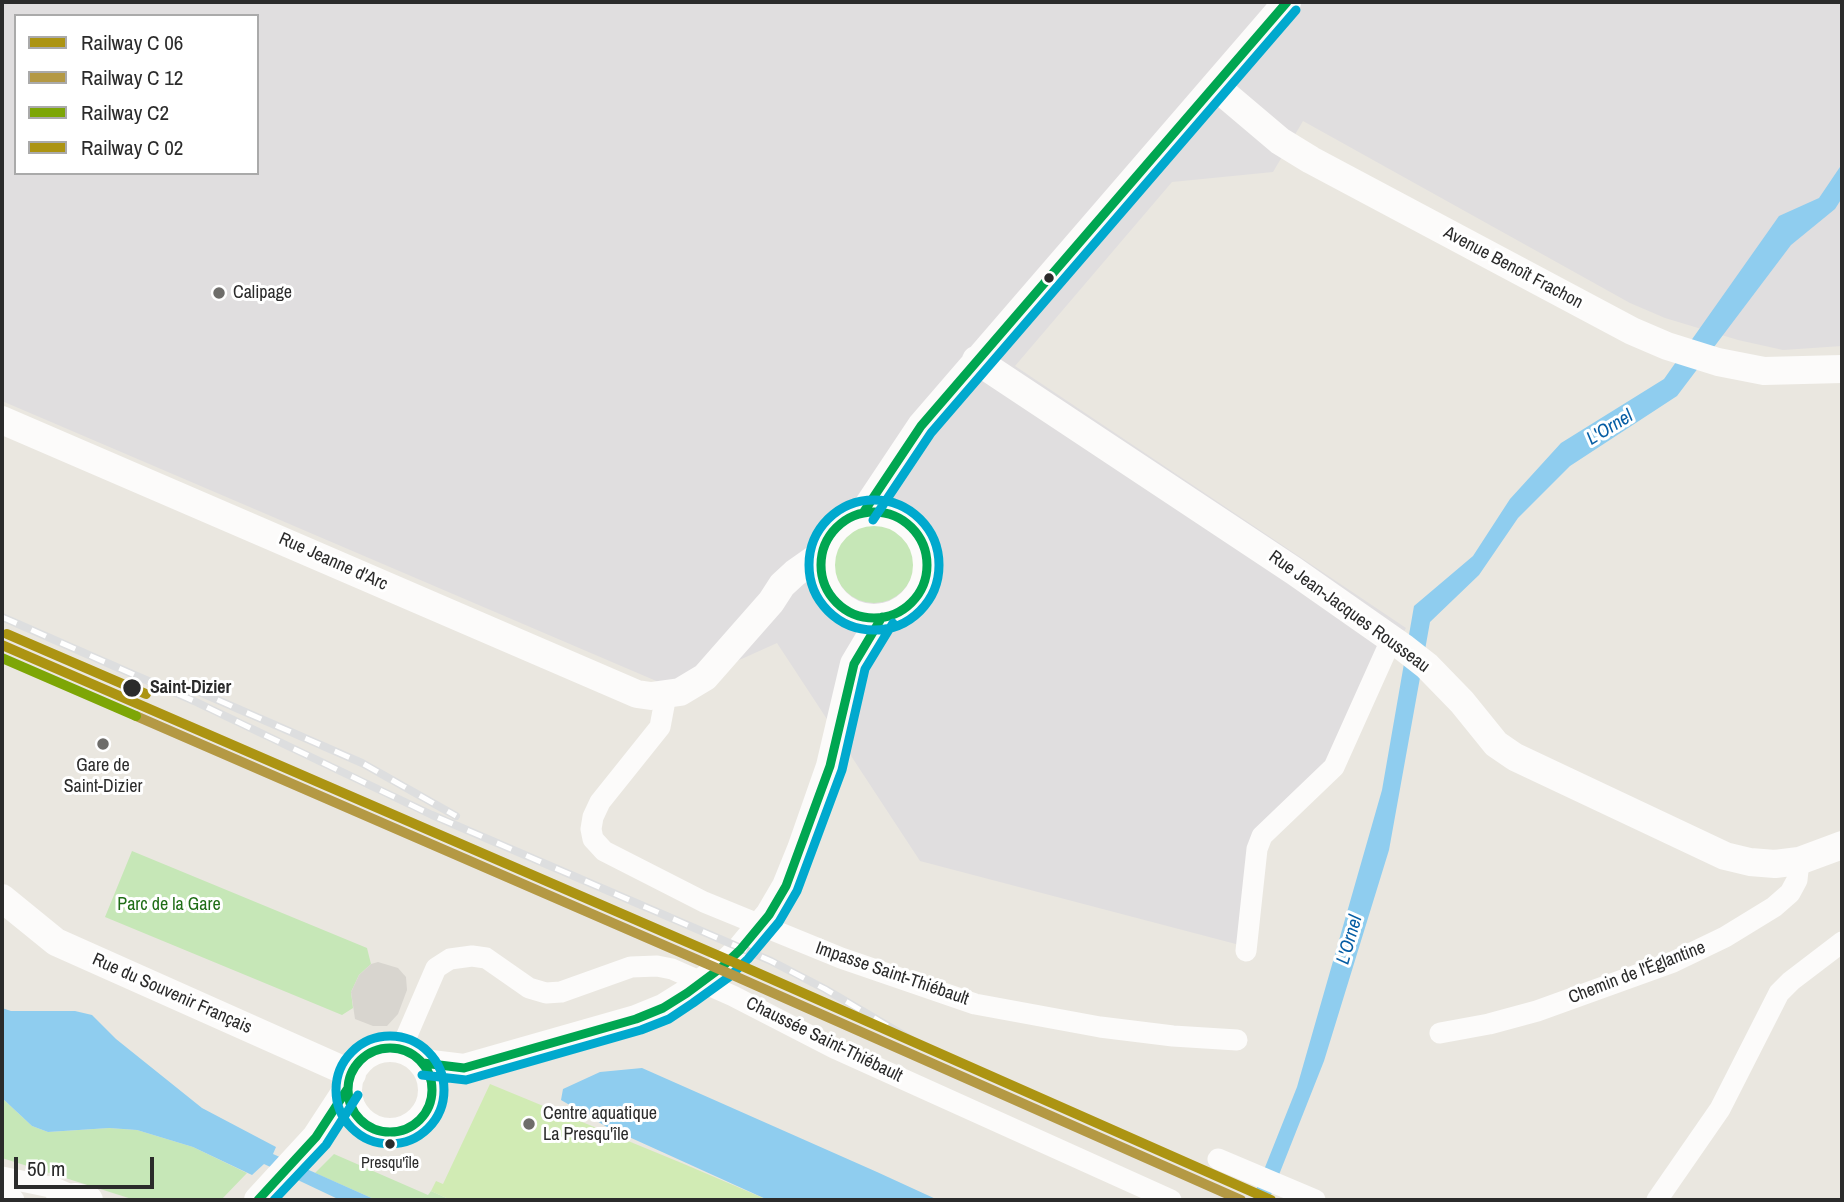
<!DOCTYPE html>
<meta charset="utf-8">
<style>
body{margin:0}
#map{position:relative;width:1844px;height:1202px;overflow:hidden;background:#eae7e0;font-family:"Archivo Narrow",sans-serif}
canvas{display:block}
.frame{position:absolute;inset:0;border:4px solid #2b2b2b;pointer-events:none}
.legend{position:absolute;left:14px;top:14px;width:245px;height:161px;box-sizing:border-box;background:#fff;border:2px solid #aaa;margin:0;padding:9px 12px;list-style:none;font-size:21px;color:#2b2b2b}
.legend li{display:flex;align-items:center;gap:14px;height:35px}
.legend b{width:35px;border:2px solid #aaa}
.scale{position:absolute;left:14px;top:1157px;width:140px;height:32px;box-sizing:border-box;border:4px solid #2b2b2b;border-top:0;padding-left:9px;font-size:21px;line-height:24px;white-space:nowrap;color:#2b2b2b;-webkit-text-stroke:5px #fff;paint-order:stroke}
</style>
<div id="map">
<canvas width="1844" height="1202"></canvas>
<div class="frame"></div>
<ul class="legend">
<li><b style="height:9px;background:#ac9412"></b>Railway C 06</li>
<li><b style="height:9px;background:#b49944"></b>Railway C 12</li>
<li><b style="height:9px;background:#7da606"></b>Railway C2</li>
<li><b style="height:9px;background:#ac9412"></b>Railway C 02</li>
</ul>
<div class="scale">50 m</div>
</div>
<script>
const ctx = document.querySelector('canvas').getContext('2d');
ctx.lineJoin = 'round';
function fillPath(path, color) { ctx.fillStyle = color; ctx.fill(path, 'evenodd'); }
const toPath = rows => new Path2D(rows.map(r => 'M' + r).join(''));
function strokePath(path, color, width, dash) { ctx.strokeStyle = color; ctx.lineWidth = width; ctx.lineCap = dash ? 'butt' : 'round'; ctx.setLineDash(dash || []); ctx.stroke(path); }
function label(font, color, halo, rows, align = 'center') {
  ctx.font = font + ' "Archivo Narrow",sans-serif'; ctx.lineWidth = 6; ctx.setLineDash([]); ctx.textBaseline = 'middle'; ctx.strokeStyle = halo; ctx.fillStyle = color; for (const [text, x, y, turn = 0] of rows) {
    ctx.save(); ctx.translate(x, y); ctx.rotate((+turn || 0) * Math.PI / 180); ctx.textAlign = isNaN(turn) ? turn : align; if (halo) ctx.strokeText(text, 0, 0); ctx.fillText(text, 0, 0); ctx.restore();
  }
}
const industrial = toPath([
 [2,2,1842,2,1842,346,1783,350,1738,340,1665,318,1630,303,1303,121,1273,172,1172,182,1015,366,1406,628,1391,653,1368,705,1266,842,1251,948,920,861,777,643,675,689,2,401],
 [16,16,257,16,257,173,16,173]
]);
const green = toPath([
 '834 563a40 40 0 1 1 80 0a40 40 0 1 1-80 0Z',
 [132,851,367,948,371,964,359,975,351,992,353,1008,342,1015,105,917],
 [2,1098,32,1126,48,1132,109,1128,137,1130,193,1147,247,1173,221,1200,135,1200,2,1158],
 [334,1154,428,1195,431,1191,451,1200,376,1200,315,1173]
]);
const pitch = toPath([
 [490,1084,684,1164,768,1200,451,1200,431,1191,436,1181,443,1184]
]);
const plaza = toPath([
 [378,962,398,968,406,977,407,990,398,1014,387,1026,373,1026,355,1019,351,992,359,975,371,964]
]);
const water = toPath([
 [1842,164,1842,198,1835,209,1791,245,1677,396,1570,466,1518,518,1479,575,1430,622,1389,850,1324,1061,1269,1200,1252,1200,1297,1087,1382,790,1414,606,1473,556,1510,499,1561,443,1664,379,1779,216,1819,198],
 [2,1008,11,1011,75,1011,92,1015,116,1039,202,1108,276,1147,273,1154,376,1200,340,1200,264,1164,252,1175,193,1147,137,1130,109,1128,48,1132,32,1126,2,1098],
 [642,1068,877,1172,938,1200,768,1200,607,1127,561,1100,563,1089,600,1072]
]);
const street = toPath([
 [666,695,660,727,600,802,593,817,591,829,593,839,604,851,704,902,841,958,975,1004,1100,1027,1173,1036,1237,1040],
 [1246,951,1257,849,1262,836,1334,767,1391,640],
 [1440,1033,1489,1024,1537,1011,1673,962,1725,937,1774,907,1790,893,1797,880,1799,861],
 [401,1049,436,968,450,959,472,956,486,958,529,988,546,993,561,992,631,967,657,966,672,969,733,996,834,1048,1171,1200],
 [1218,1159,1315,1200],
 [2,1177,55,1188,75,1197],
 [2,1187,14,1200],
 [1657,1200,1720,1109,1779,993,1791,981,1842,942]
]);
const secondary = toPath([
 [1215,86,1280,141,1311,160,1632,331,1667,346,1718,362,1764,371,1842,369],
 [976,360,1294,571,1404,648,1427,666,1462,702,1496,744,1515,757,1725,856,1750,862,1775,864,1799,861,1842,845],
 [2,420,637,694,651,696,680,692,705,677,771,602,782,585,795,573,822,554],
 '821 565a53 53 0 1 1 106 0a53 53 0 1 1-106 0Z',
 [863,513,921,426,1287,2],
 [2,898,56,942,352,1074],
 '348 1090a42 42 0 1 1 84 0a42 42 0 1 1-84 0Z',
 [423,1063,464,1068,636,1019,663,1008,687,993,722,967,740,950,769,915,786,886,801,849,830,766,854,664,882,617],
 [60,1200,75,1197,89,1200],
 [258,1200,316,1137,348,1088]
]);
const rail = toPath([
 [2,617,194,701,432,815,771,961,825,989,922,1046],
 [188,687,362,763,456,816]
]);
const bus1 = toPath([
 '821 565a53 53 0 1 1 106 0a53 53 0 1 1-106 0Z',
 [863,513,921,426,1287,2],
 '348 1090a42 42 0 1 1 84 0a42 42 0 1 1-84 0Z',
 [423,1063,464,1068,636,1019,663,1008,687,993,722,967,740,950,769,915,786,886,830,766,854,664,882,617],
 [258,1200,316,1137,348,1088]
]);
const bus2 = toPath([
 '809 565a65 65 0 1 1 130 0a65 65 0 1 1-130 0Z',
 [873,520,931,433,1296,10],
 '336 1090a54 54 0 1 1 108 0a54 54 0 1 1-108 0Z',
 [422,1075,466,1080,641,1030,669,1019,693,1003,729,977,748,959,779,922,797,891,842,770,865,669,893,623],
 [274,1200,326,1145,358,1095]
]);
const rail1 = toPath([
 [2,645,733,962,1271,1200]
]);
const rail2 = toPath([
 [136,716,728,973,1241,1200]
]);
const rail3 = toPath([
 [2,658,136,716]
]);
const rail4 = toPath([
 [7,634,146,694]
]);
const markers = [
 [1049,278,6,"#2b2b2b"],
 [219,293,7,"#6e6d6a"],
 [132,688,10,"#2b2b2b"],
 [103,744,7,"#6e6d6a"],
 [529,1124,7,"#6e6d6a"],
 [390,1144,6,"#2b2b2b"]
];
const busNames = [
 ["Presqu'île",390,1164]
];
const streetNames = [
 ["Avenue Benoît Frachon",1513,268,28],
 ["Rue Jeanne d'Arc",333,562,24],
 ["Rue Jean-Jacques Rousseau",1349,612,36],
 ["Chemin de l'Églantine",1637,973,-21],
 ["Impasse Saint-Thiébault",892,974,19],
 ["Rue du Souvenir Français",172,994,24],
 ["Chaussée Saint-Thiébault",824,1040,26]
];
const poiNames = [
 ["Calipage",233,293],
 ["Gare de",103,766,"center"],
 ["Saint-Dizier",103,787,"center"],
 ["Centre aquatique",543,1114],
 ["La Presqu'île",543,1135]
];
const stopNames = [
 ["Saint-Dizier",150,688]
];
const parkNames = [
 ["Parc de la Gare",169,905]
];
const waterNames = [
 ["L'Ornel",1610,428,-31],
 ["L'Ornel",1350,940,-74]
];
fillPath(industrial, '#e0dedf');
fillPath(green, '#c6e7b7');
fillPath(pitch, '#d1ebb4');
fillPath(plaza, '#d8d5cf');
fillPath(water, '#8fcdef');
strokePath(street, '#fcfbfa', 21);
strokePath(secondary, '#fcfbfa', 28);
strokePath(rail, '#dddedf', 8);
strokePath(rail, '#fff', 5, [16]);
strokePath(bus1, '#00a651', 9);
strokePath(bus2, '#00a9ce', 9);
strokePath(rail1, '#ac9412', 10);
strokePath(rail2, '#b49944', 10);
strokePath(rail3, '#7da606', 10);
strokePath(rail4, '#ac9412', 10);
for (const [x, y, r, color] of markers) { const dot = new Path2D(); dot.arc(x, y, r, 0, 2 * Math.PI); ctx.fillStyle = color; ctx.fill(dot); strokePath(dot, '#fff', 2.5); }
label('16px', '#2b2b2b', '#fff', busNames);
label('18px', '#2b2b2b', '#fff', streetNames);
label('18px', '#2b2b2b', '#fff', poiNames, 'left');
label('bold 18px', '#2b2b2b', '#fff', stopNames, 'left');
label('18px', '#1f6d16', '#fff', parkNames);
label('italic 19px', '#055da4', '#fff', waterNames);
</script>
